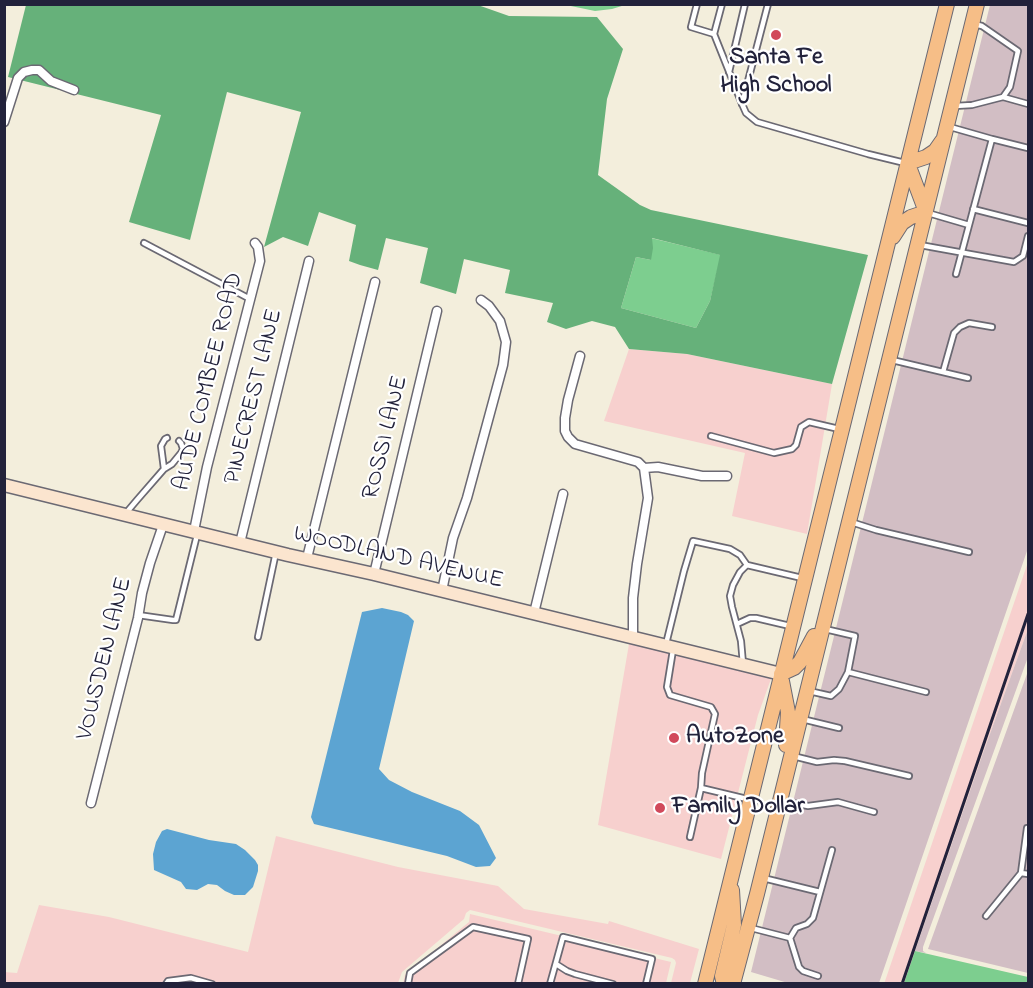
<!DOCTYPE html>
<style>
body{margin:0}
#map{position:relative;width:1033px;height:988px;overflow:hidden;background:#f3eedc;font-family:"Indie Flower",sans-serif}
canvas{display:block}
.frame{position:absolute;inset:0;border:6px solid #22223b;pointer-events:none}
</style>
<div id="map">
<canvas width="1033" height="988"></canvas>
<div class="frame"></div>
</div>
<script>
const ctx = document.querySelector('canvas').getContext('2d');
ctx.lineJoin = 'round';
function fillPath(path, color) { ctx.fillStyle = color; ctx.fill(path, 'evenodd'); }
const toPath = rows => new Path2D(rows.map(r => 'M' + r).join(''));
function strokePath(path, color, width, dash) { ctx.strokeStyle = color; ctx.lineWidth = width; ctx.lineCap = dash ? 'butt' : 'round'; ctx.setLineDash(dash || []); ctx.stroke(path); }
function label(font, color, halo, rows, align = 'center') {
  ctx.font = font + ' "Indie Flower",sans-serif'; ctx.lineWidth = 4.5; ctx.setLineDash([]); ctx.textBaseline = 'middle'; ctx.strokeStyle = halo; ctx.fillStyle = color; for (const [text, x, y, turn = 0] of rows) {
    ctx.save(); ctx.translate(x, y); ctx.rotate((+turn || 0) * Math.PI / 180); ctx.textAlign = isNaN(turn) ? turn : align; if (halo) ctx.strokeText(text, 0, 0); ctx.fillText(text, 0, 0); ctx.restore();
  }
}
const built = toPath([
 [629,349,687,354,832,384,807,534,732,516,745,453,604,421],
 [1028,562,1028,629,982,756,904,983,884,984],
 [629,644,772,676,758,715,721,859,598,825],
 [276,836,398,867,498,886,524,909,608,924,609,921,699,949,690,983,671,983,676,963,675,960,672,958,470,910,466,913,464,919,402,972,398,983,5,984,4,972,17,973,39,905,109,917,248,952],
 [470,914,671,962,666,983,403,984,405,975,469,922]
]);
const industrial = toPath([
 [990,5,1028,5,1028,548,879,983,788,983,751,972],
 [1028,629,1028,657,923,947,923,951,926,953,915,951,982,756],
 [1028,671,1028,973,928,949]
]);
const green = toPath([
 [566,5,625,5,612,9,595,11],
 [651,238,721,255,710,301,696,328,621,308,636,257,651,260],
 [915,951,1028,977,1028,983,904,983]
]);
const forest = toPath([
 [475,4,509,16,597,17,623,49,607,99,598,175,640,205,651,210,868,255,832,384,687,354,629,349,615,327,592,321,566,329,547,322,553,303,505,293,510,270,464,259,456,294,420,283,428,248,386,238,378,270,360,265,349,261,356,225,319,212,308,246,283,237,264,247,301,112,227,92,190,240,129,222,161,115,8,77,26,5],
 [652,238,720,255,710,301,696,328,621,308,636,257,651,260,653,248]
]);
const water = toPath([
 [382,608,401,612,408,615,414,621,379,769,389,780,412,792,460,811,479,825,496,858,490,866,476,867,447,856,314,824,311,817,362,612],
 [167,829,209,840,236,844,245,850,255,860,258,865,258,871,253,887,245,895,234,895,225,891,217,885,208,884,197,890,186,889,181,882,154,870,153,854,156,842,162,831]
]);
const lane = toPath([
 [697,4,691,27,714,34,742,104,746,113,757,122,868,154,905,163],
 [714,34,722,4],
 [729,72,745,4],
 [1003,97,1028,104],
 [742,104,768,4],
 [955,106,972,105,1003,97,1010,87,1018,51,982,26,974,24],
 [950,127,992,139,956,274],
 [992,139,1028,148],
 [973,209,1028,223],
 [928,213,969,225],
 [144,243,250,299],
 [920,245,1014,262,1023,256,1028,236],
 [892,360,968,378],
 [943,372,954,333,960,327,969,323,992,327],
 [711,436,774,453,792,449,796,445,801,427,809,422,839,429],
 [164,469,161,446,165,439,167,438],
 [126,513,137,500,164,469,172,464,181,453,183,449,181,443,179,441],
 [851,522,876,530,969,552],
 [138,615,173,620,176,620,197,535],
 [737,624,750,618,756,618,790,626],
 [258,637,276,552],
 [666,644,684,571,693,541,730,549,740,555,747,565,802,578],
 [673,650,667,687,670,695,711,707,715,714,702,773,701,788,747,799],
 [743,664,741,641,732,607,730,596,733,585,740,572,747,565],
 [848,672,926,692],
 [809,691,831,696,839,689,848,672,855,636,825,629],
 [802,719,839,728],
 [793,756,817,762,834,760,845,761,909,776],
 [782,801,808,806,838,802,874,812],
 [1027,828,1021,873,1028,874],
 [690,837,701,788],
 [763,878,820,892],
 [986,916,1021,873],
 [751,928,790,938],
 [556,964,567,971,575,974,613,984],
 [818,976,803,971,799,967,790,938,796,928,807,924,813,918,832,850],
 [166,984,168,981,191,978,212,984],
 [408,984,410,973,473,927,528,939,518,984],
 [550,984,563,937,652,959,646,984]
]);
const street = toPath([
 [4,122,18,78,24,72,32,70,39,70,51,81,74,90],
 [580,356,568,400,565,418,565,431,568,437,575,444,638,462,644,468,658,467,702,476,727,476],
 [194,531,207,467,260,261,258,247,255,243],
 [240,543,309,261],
 [307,558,375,282],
 [374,574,437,311],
 [442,591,453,538,467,498,503,365,506,342,500,321,489,306,481,300],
 [534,613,563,494],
 [633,637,633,598,637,564,648,498,644,468],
 [91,803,138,618,142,593,150,563,163,525]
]);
const secondary = toPath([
 [4,485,288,555,374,574,781,674]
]);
const primary = toPath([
 [908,163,926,157,935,151,942,141],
 [908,164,926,212],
 [893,237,902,223,911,217,926,212],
 [781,674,794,668,800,662,814,636],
 [782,681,788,712,786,745],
 [705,984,947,4],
 [724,984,722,976,734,925,732,890],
 [733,984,757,894,977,4]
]);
const rail = toPath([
 [902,984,1028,614]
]);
const markers = [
 [776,35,6,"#d1495b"],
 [674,738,6,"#d1495b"],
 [660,808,6,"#d1495b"]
];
const poiNames = [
 ["Santa Fe",776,59,"center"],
 ["High School",776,87,"center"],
 ["AutoZone",686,738],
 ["Family Dollar",672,808]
];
const streetNames = [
 ["AUDE COMBEE ROAD",210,382,-76],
 ["PINECREST LANE",255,397,-76],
 ["ROSSI LANE",387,438,-76],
 ["WOODLAND AVENUE",398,559,13],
 ["VOUSDEN LANE",106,659,-76]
];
fillPath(built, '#f7d0ce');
fillPath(industrial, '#d2bec4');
fillPath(green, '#7dce8f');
fillPath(forest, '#66b17a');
fillPath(water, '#5ca4d2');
strokePath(lane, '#6b6973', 8);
strokePath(street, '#6b6973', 11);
strokePath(secondary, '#6b6973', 15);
strokePath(primary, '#6b6973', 16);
strokePath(lane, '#fff', 4.5);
strokePath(street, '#fff', 8);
strokePath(secondary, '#fbe5cf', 12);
strokePath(primary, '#f6be87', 14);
strokePath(rail, '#22223b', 3);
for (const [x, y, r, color] of markers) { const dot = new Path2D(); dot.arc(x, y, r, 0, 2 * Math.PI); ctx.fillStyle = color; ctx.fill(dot); strokePath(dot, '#fff', 2); }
label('bold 24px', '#22223b', '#fff', poiNames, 'left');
label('24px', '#22223b', '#fff', streetNames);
</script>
